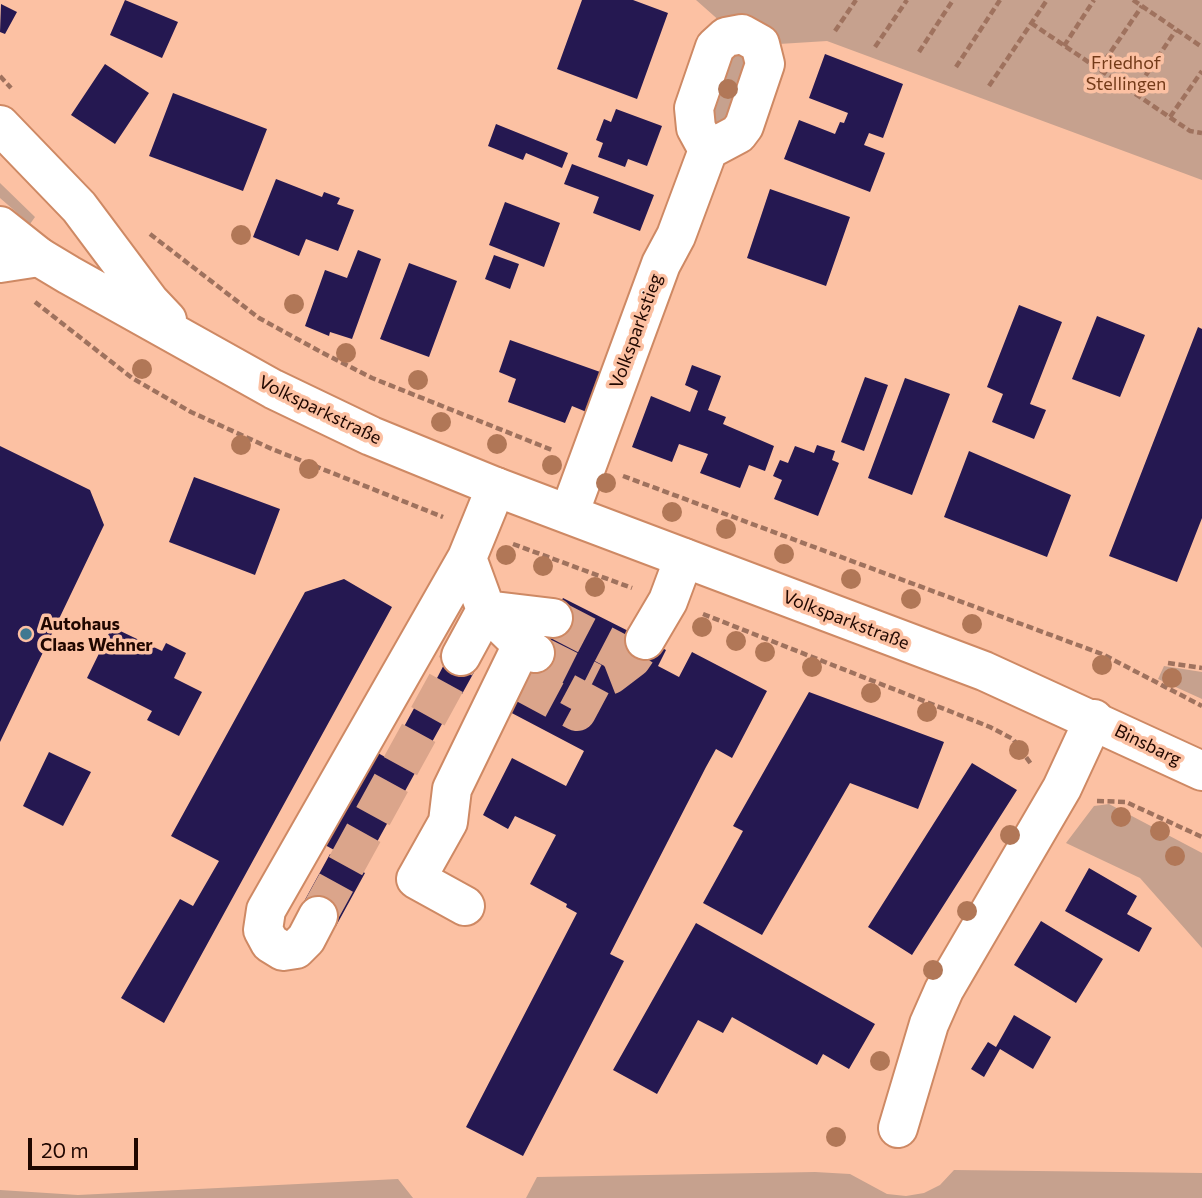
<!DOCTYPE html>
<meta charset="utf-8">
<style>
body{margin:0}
#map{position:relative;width:1202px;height:1198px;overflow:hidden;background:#fcc1a3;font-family:Commissioner,sans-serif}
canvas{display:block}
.scale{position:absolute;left:28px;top:1138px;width:110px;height:32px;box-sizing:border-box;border:4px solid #200700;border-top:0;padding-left:9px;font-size:21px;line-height:24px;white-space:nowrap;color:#200700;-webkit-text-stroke:5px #fcc1a3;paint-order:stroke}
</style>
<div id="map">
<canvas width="1202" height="1198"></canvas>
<div class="scale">20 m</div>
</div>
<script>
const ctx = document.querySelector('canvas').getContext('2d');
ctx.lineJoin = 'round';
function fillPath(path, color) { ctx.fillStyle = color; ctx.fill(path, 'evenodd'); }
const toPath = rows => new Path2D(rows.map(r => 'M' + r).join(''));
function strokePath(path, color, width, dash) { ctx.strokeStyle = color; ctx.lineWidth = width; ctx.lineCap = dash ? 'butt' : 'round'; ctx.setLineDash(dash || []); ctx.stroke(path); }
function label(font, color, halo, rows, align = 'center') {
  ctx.font = font + ' Commissioner,sans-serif'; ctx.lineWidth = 7; ctx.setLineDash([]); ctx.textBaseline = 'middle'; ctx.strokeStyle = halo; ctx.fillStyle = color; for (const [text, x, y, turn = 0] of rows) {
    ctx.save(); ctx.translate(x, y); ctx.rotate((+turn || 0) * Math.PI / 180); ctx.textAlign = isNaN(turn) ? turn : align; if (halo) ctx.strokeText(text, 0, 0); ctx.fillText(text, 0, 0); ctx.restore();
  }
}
const green = toPath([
 [696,0,1202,0,1202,180,827,41,779,44,722,23],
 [727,51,751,52,732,116,715,127,707,106],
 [0,183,35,217,30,224,0,198],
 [1164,666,1202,672,1202,699,1158,679],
 [1109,804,1202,853,1202,948,1140,878,1066,843,1094,806],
 [954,1170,1202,1173,1202,1198,526,1198,537,1177,815,1172,850,1174,887,1194,906,1196,924,1193,940,1185],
 [398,1179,413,1198,0,1198,0,1190,78,1195]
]);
const building = toPath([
 [125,0,178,22,162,58,110,35],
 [582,0,633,0,668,13,637,99,557,69],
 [1,4,17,12,5,34,0,32],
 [825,54,903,84,883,138,869,133,864,145,885,153,870,192,784,159,799,120,835,134,840,122,844,123,848,113,809,98],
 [105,64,149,93,115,144,71,115],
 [173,93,267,129,243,191,149,156],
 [616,109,662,126,647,166,628,159,625,167,598,157,603,143,596,140,604,119,611,122],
 [496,124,568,153,562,168,526,153,523,160,488,146],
 [572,164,654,195,640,231,593,213,599,197,564,184],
 [276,179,322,197,324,192,340,198,337,204,354,210,338,251,306,239,299,256,253,237],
 [770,189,850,217,826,286,747,258],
 [505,202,560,223,544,267,489,245],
 [358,250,381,259,352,339,330,332,329,336,305,326,325,270,347,278],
 [494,255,519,264,510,289,485,279],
 [409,263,457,281,429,357,380,339],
 [1019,305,1062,322,1030,404,1046,410,1034,439,992,422,1003,394,987,387],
 [1097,316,1145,335,1120,397,1072,379],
 [1198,327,1202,329,1202,518,1177,582,1109,556],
 [510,340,603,373,589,413,572,406,565,423,508,402,516,379,499,372],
 [692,365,721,376,708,410,726,417,723,424,774,446,765,471,749,465,740,488,700,473,708,454,679,444,672,462,632,447,651,396,690,412,698,391,685,385],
 [865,377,888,385,864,451,841,442],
 [905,378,950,394,912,495,868,478],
 [817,445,835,451,832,460,839,463,818,516,774,499,782,480,773,476,780,460,788,463,795,446,814,453],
 [0,446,90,490,104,525,0,742],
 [969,451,1071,495,1047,557,944,517],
 [194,477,280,509,255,575,169,542],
 [344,579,392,607,164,1023,121,998,180,899,193,906,219,861,171,836,305,592],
 [563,598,666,650,658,666,679,677,692,652,767,691,732,758,716,749,706,767,610,954,624,961,523,1156,466,1127,577,913,566,907,567,904,530,884,556,835,515,816,508,829,483,815,512,758,566,786,584,751,506,710],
 [112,627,162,651,166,643,186,653,174,678,202,692,179,736,147,720,152,711,87,678],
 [451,651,478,665,462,694,459,693,361,871,365,873,336,926,301,907,330,854,333,855,336,851,325,845,376,752,387,758,431,677,436,680],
 [809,692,944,742,918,809,850,783,762,935,703,903,743,831,733,826],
 [49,752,91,772,63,826,23,806],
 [972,763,1017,790,912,955,868,927],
 [1089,868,1137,896,1127,914,1152,928,1139,952,1065,911],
 [1041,921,1103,959,1076,1003,1014,965],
 [696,923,875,1024,849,1069,823,1054,817,1065,732,1017,723,1033,698,1020,657,1094,613,1070],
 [1014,1015,1051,1037,1033,1069,1000,1049,984,1077,971,1069,988,1042,996,1047]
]);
const minorTunnel = toPath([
 [553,618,632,659],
 [535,653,593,682],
 [521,682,577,712,593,682,611,675,632,659,645,640],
 [318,916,461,656]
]);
const path = toPath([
 [1133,0,1202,47],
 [1031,23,1190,131,1202,133],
 [835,31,856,0],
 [1064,46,1094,0],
 [875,47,907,0],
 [919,52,953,0],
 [956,67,1000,0],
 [1099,69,1142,6],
 [0,76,11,88],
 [989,86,1047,0],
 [1134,93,1176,30],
 [1170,117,1202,71],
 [150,234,259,318,321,352,372,378,552,450],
 [35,302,132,378,191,412,272,449,443,517],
 [623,476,1102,654,1202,706],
 [513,544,632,588],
 [703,614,990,727,1013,739,1031,764],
 [1168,663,1202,668],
 [1097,801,1126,802,1202,837]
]);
const minor = toPath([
 [0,263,39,257],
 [496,487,467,558,486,610,522,645,535,653],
 [569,514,661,264,676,236,708,150,738,134,744,126,765,64,760,44,742,34,726,37,715,47,694,108,696,128,708,150],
 [645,640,668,601,684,558],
 [461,656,486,610,553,618],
 [465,906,416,879,448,822,452,789,522,645],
 [318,916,306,939,296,949,283,951,270,943,263,930,266,910,467,558],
 [898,1128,929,1024,944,990,1062,788,1094,719]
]);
const major = toPath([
 [0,125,79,207,150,302,167,320],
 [0,226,39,257,69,275,273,389,371,436,496,487,984,671,1202,771]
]);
const trees = [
 [728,89],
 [241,235],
 [294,304],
 [346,353],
 [142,369],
 [418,380],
 [441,422],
 [497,444],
 [241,445],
 [552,465],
 [309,469],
 [606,483],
 [672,512],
 [726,529],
 [784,554],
 [506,555],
 [543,566],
 [851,579],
 [595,587],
 [911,599],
 [972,624],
 [702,627],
 [736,641],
 [765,652],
 [1102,665],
 [812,667],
 [1172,678],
 [871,693],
 [927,712],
 [1019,750],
 [1121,817],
 [1160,831],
 [1010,835],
 [1175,856],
 [967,911],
 [933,970],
 [880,1061],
 [836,1137]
];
const markers = [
 [26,634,7,"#3e7891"]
];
const parkNames = [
 ["Friedhof",1126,63],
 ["Stellingen",1126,84]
];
const streetNames = [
 ["Volksparkstieg",636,331,-70],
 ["Volksparkstraße",320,410,26],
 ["Volksparkstraße",846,620,21],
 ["Binsbarg",1148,745,26]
];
const poiNames = [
 ["Autohaus",40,624],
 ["Claas Wehner",40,645]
];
fillPath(green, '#c6a18e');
fillPath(building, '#251851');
strokePath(minorTunnel, '#dba58b', 38, [38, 19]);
strokePath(minor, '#ce8964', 42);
strokePath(major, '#ce8964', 42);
strokePath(path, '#9f725e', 4.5, [7, 3.5]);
strokePath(minor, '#fff', 38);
strokePath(major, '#fff', 38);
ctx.fillStyle = '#b17757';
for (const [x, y] of trees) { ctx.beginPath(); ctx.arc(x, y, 10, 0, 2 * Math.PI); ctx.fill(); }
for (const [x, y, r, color] of markers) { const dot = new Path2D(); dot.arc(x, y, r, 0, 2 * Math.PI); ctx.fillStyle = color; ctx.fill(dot); strokePath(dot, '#fcc1a3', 2.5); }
label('18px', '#743b19', '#fcc1a3', parkNames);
label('18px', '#200700', '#fcc1a3', streetNames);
label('bold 18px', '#200700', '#fcc1a3', poiNames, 'left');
</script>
